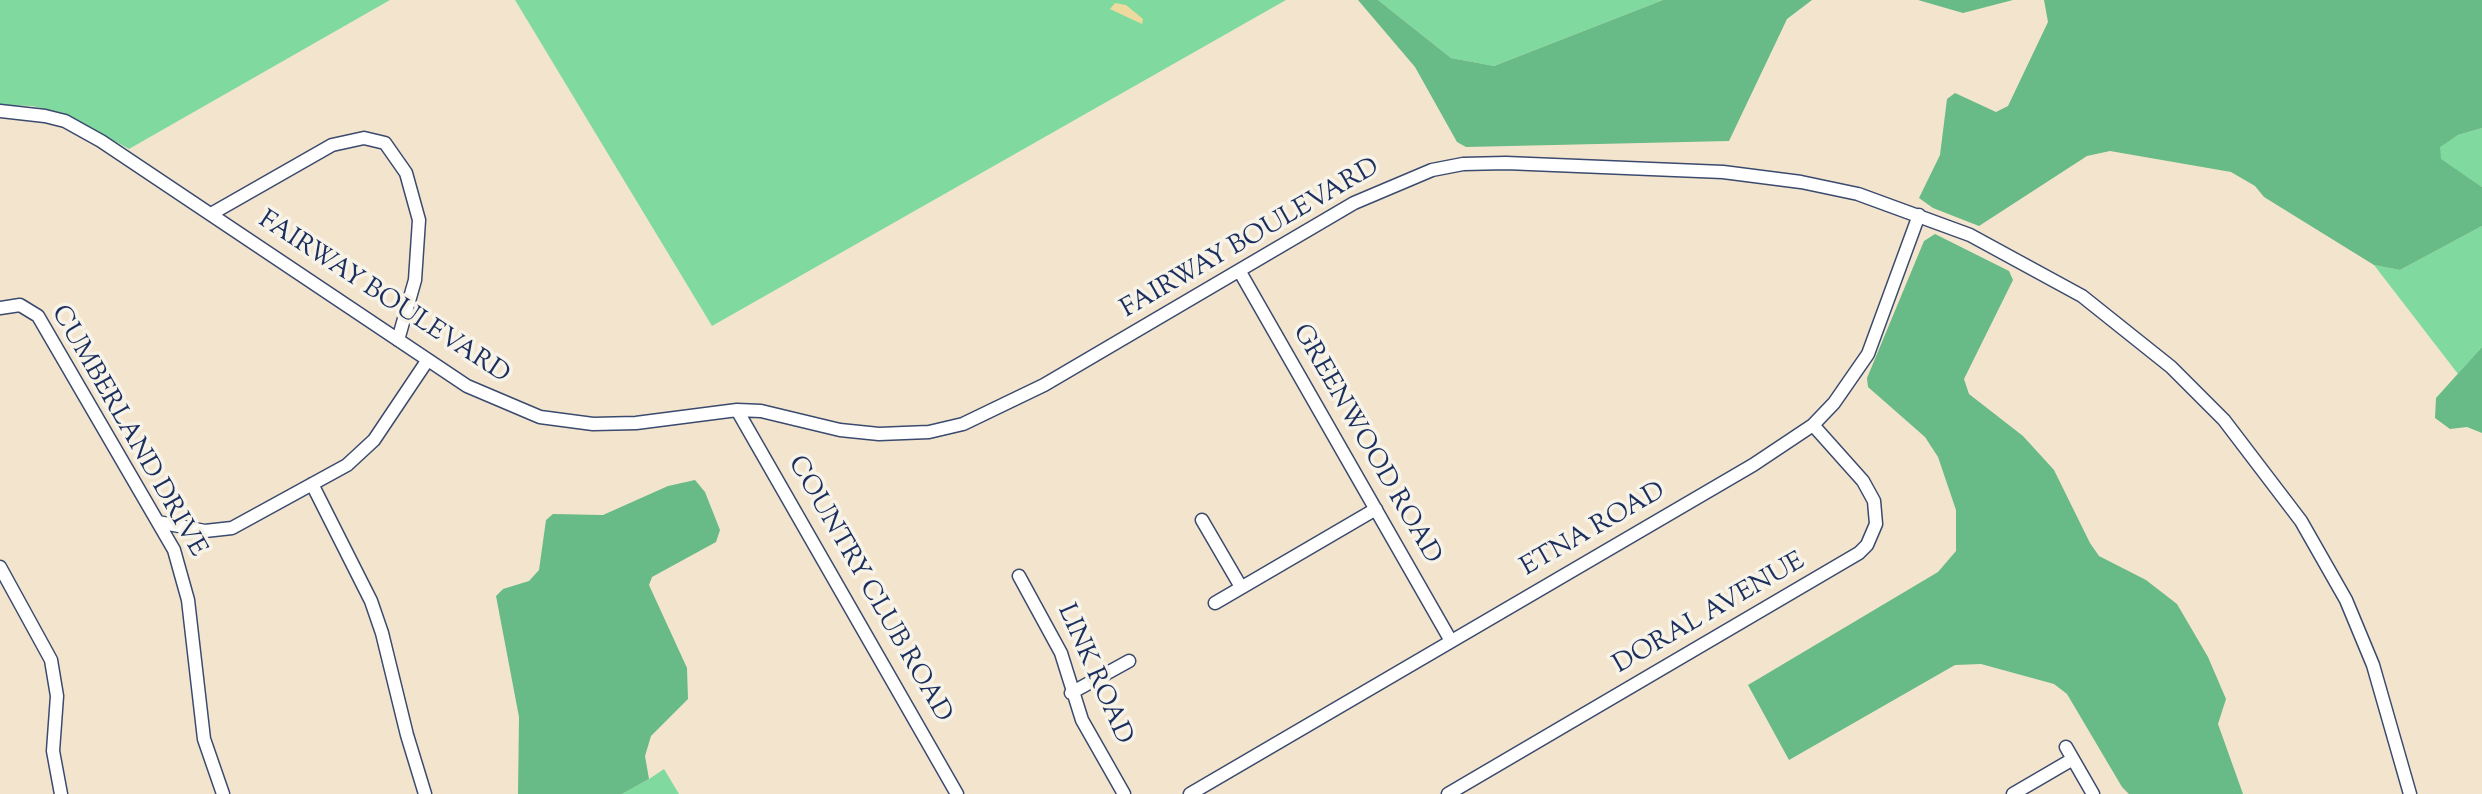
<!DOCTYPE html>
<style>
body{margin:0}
canvas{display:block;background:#f3e5cd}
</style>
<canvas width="2482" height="794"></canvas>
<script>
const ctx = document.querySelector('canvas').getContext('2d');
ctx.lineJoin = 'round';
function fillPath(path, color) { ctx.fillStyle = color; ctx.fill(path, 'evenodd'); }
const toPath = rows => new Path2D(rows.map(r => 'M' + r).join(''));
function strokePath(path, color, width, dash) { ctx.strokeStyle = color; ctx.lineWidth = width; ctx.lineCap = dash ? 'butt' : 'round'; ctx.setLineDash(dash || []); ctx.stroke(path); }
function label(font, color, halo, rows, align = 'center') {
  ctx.font = font + ' "Sorts Mill Goudy",serif'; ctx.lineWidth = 7; ctx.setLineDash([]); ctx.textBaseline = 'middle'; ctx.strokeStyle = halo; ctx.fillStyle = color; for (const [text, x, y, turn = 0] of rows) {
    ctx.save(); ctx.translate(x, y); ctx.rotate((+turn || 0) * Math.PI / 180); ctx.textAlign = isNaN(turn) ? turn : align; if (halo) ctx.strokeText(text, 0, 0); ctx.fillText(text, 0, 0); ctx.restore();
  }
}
const green = toPath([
 [0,0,390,0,129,149,63,113,32,106,0,105],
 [515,0,1286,0,712,326],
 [1378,0,1663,0,1494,66,1451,58],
 [2482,128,2482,187,2440,159,2440,146,2458,135],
 [2482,226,2482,347,2458,374,2374,265,2400,270],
 [664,769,679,794,622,794,649,779]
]);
const forest = toPath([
 [1358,0,1378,0,1451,58,1494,66,1663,0,1812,0,1787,19,1729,141,1466,147,1457,142,1415,67],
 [1918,0,2013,0,1963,13],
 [2044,0,2482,0,2482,128,2458,135,2440,147,2441,159,2482,187,2482,226,2400,270,2374,265,2264,197,2255,186,2231,172,2110,151,2087,156,1979,226,1933,208,1919,198,1940,155,1947,99,1955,93,1996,112,2008,106,2048,22],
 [1935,234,2009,271,2013,280,1964,379,1969,394,2023,436,2054,470,2090,543,2099,556,2146,580,2177,604,2208,657,2226,699,2218,724,2243,794,2129,794,2122,787,2067,694,2054,684,1981,664,1955,665,1789,760,1748,685,1938,572,1956,551,1956,510,1938,457,1925,437,1868,387,1867,378,1924,241],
 [2482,347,2482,433,2467,427,2450,429,2435,418,2436,398],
 [695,480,705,492,720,530,716,542,652,577,649,585,687,668,688,699,651,736,645,756,649,779,622,794,518,794,519,717,496,596,503,589,529,581,539,570,546,520,553,514,603,515,668,486]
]);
const sand = toPath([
 [1115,3,1126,5,1143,19,1142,24,1110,9]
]);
const minor = toPath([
 [0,111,45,116,65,121,101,141,467,386,540,417,593,424,636,423,737,410,761,411,840,430,879,434,929,432,963,424,1044,385,1354,203,1432,170,1463,164,1506,163,1723,172,1801,182,1858,194,1970,235,2082,296,2171,367,2224,420,2301,521,2346,600,2373,665,2410,794],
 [211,214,332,145,364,138,385,143,406,173,419,220,415,280,398,340],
 [1240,272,1451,641],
 [0,308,20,305,38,316,174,550,188,600,204,739,223,794],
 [737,410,957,794],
 [312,484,371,601,382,633,407,735,425,794],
 [1202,520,1241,587],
 [158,522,205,531,232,528,347,465,374,440,427,361],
 [0,567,51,660,57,696,53,751,61,794],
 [1019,576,1061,653,1082,720,1124,794],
 [1215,603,1376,509],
 [1071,693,1129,661],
 [2066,747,2093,794],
 [1190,794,1753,465,1813,425,1834,403,1868,354,1919,215],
 [1448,794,1859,553,1867,545,1876,524,1874,501,1863,481,1813,425],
 [2013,794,2073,759]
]);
const streetNames = [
 ["FAIRWAY BOULEVARD",1251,240,-30],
 ["FAIRWAY BOULEVARD",383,299,33],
 ["CUMBERLAND DRIVE",127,432,60],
 ["GREENWOOD ROAD",1365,445,60],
 ["ETNA ROAD",1594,531,-30],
 ["COUNTRY CLUB ROAD",868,590,60],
 ["DORAL AVENUE",1710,615,-30],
 ["LINK ROAD",1093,675,66]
];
fillPath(green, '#80daa0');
fillPath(forest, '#68ba86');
fillPath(sand, '#eeda9e');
strokePath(minor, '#3b4a6f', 15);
strokePath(minor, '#fff', 12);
label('26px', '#1b2f5e', '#f7f3e8', streetNames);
</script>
